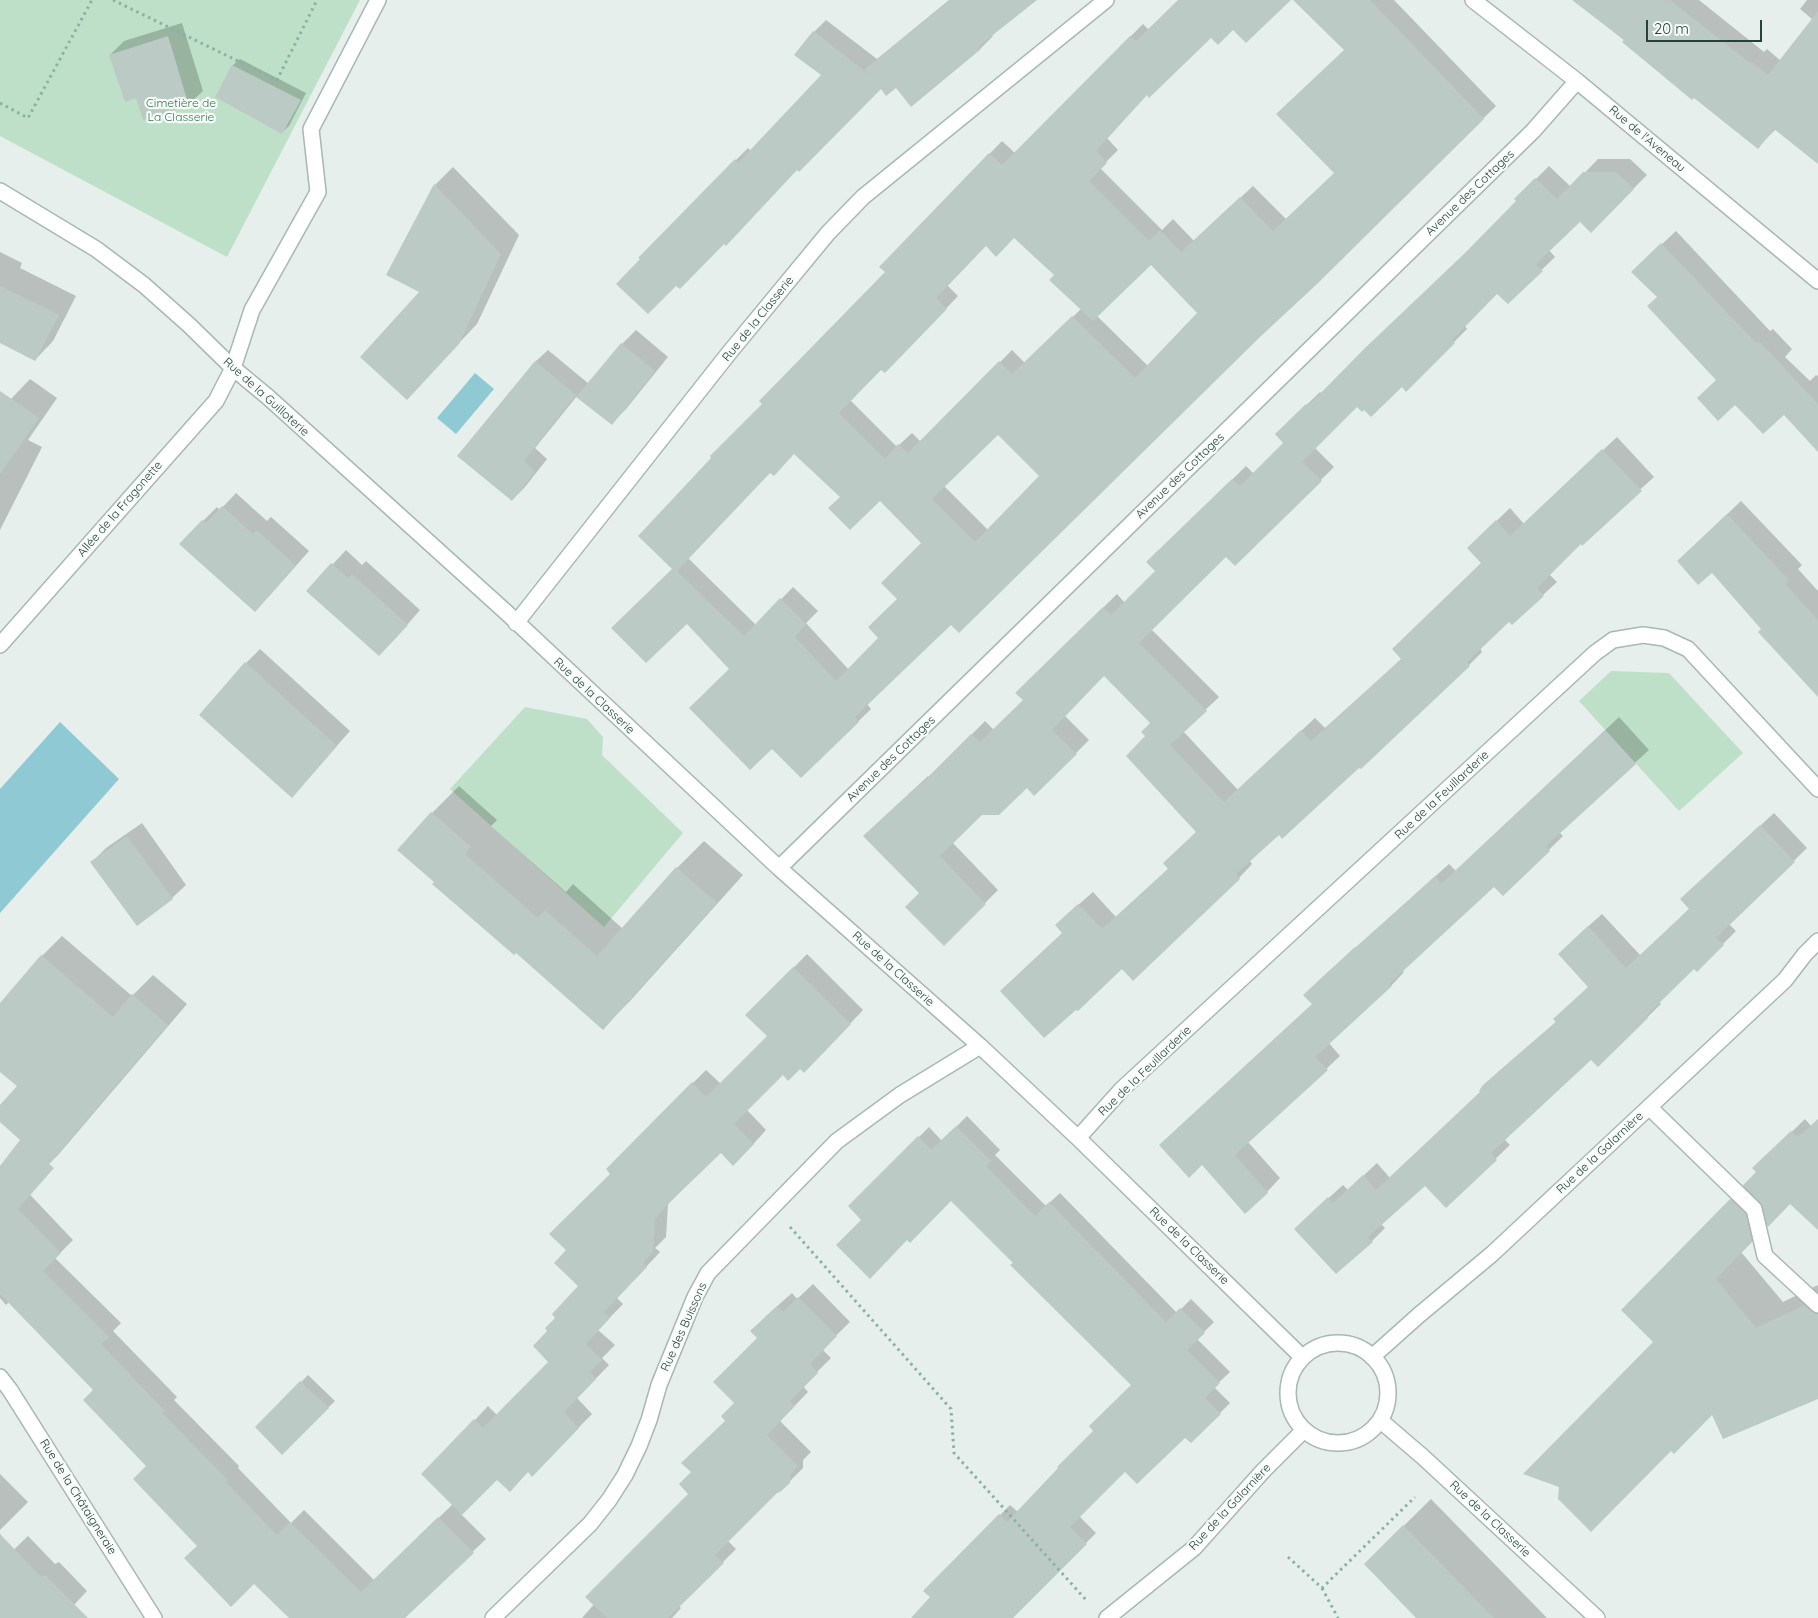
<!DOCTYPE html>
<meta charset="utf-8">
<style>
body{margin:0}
#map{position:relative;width:1818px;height:1618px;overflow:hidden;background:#e6efeb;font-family:Quicksand,sans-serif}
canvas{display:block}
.scale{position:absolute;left:1646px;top:20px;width:116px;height:22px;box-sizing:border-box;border:2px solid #24423a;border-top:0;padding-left:6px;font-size:15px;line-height:18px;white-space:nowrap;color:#24423a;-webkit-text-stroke:4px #f7fbf9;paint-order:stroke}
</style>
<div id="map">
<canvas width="1818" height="1618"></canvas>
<div class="scale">20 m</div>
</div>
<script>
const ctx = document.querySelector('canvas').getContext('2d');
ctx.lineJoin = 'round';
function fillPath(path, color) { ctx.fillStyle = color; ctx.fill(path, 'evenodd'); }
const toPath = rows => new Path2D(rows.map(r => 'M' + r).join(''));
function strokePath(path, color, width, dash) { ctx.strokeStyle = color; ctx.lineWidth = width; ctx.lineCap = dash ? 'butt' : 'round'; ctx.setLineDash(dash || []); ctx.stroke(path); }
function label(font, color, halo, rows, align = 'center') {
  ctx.font = font + ' Quicksand,sans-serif'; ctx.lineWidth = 4.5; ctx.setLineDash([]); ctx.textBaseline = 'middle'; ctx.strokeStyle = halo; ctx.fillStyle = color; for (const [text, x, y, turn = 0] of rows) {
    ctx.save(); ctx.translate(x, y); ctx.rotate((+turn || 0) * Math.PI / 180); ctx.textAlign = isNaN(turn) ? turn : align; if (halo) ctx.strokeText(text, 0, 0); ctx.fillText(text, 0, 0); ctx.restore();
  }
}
const green = toPath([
 [0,0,360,0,227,257,0,136],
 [1611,671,1669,673,1743,753,1679,811,1579,701],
 [525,707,587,719,603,737,602,755,683,833,604,927,450,789]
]);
const water = toPath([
 [475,373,494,389,456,434,437,418],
 [60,722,119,779,0,913,0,789]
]);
const shadow = toPath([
 [949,0,989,0,978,18,993,36,980,49,896,86,881,88,797,168,731,165,748,148,751,151,823,75,814,32,826,20,877,59],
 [1180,0,1289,0,1233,29,1211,36,1147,94,1107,138,1118,150,1100,168,1162,230,1173,219,1194,241,1253,186,1286,219,1335,173,1346,50,1295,0,1394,0,1496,106,1316,283,951,623,867,704,871,709,801,777,730,669,687,622,674,569,764,404,886,272,881,267,1002,141,1015,153,1143,24,1149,30],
 [1014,237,1056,275,1081,309,1025,363,1012,350,921,442,912,433,897,447,850,400,881,368,898,359,958,296,947,285,986,245],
 [1151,263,1199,313,1148,366,1097,316],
 [998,433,1040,476,988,530,944,486],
 [794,452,841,497,880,499,922,543,880,638,849,670,806,623,818,611,793,587,756,625,688,558,771,471],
 [1574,0,1699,0,1764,52,1767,49,1781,61,1818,62,1818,163,1776,129,1758,147],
 [1807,0,1818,0,1818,24,1800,9],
 [182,23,203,91,189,104,144,119,137,97,110,55,124,41],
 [240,59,306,93,289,126,282,132,217,97,233,65],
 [1598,159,1630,159,1647,175,1591,231,1580,220,1549,250,1555,257,1508,302,1497,292,1465,326,1467,329,1406,390,1402,386,1364,408,1357,405,1315,448,1334,467,1235,565,1226,555,1151,629,1219,697,1183,731,1238,790,1315,718,1325,728,1402,659,1482,563,1482,535,1510,508,1524,524,1617,437,1654,477,1581,543,1549,574,1557,582,1543,595,1512,624,1509,620,1480,648,1482,652,1469,665,1359,766,1249,860,1252,864,1239,878,1122,967,1064,932,1070,912,1093,892,1116,917,1169,868,1197,831,1147,736,1152,723,1104,675,1064,715,1089,740,1076,753,1027,787,982,814,952,842,998,890,944,944,921,893,878,823,928,776,929,778,985,721,994,730,1024,700,1017,693,1117,594,1125,603,1156,571,1148,562,1246,466,1254,474,1285,443,1277,434,1320,392,1322,394,1475,245,1518,201,1516,199,1549,166,1571,187],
 [453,167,519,235,477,324,425,379,421,292,435,185],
 [1676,231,1770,331,1773,329,1792,349,1785,357,1810,381,1816,375,1818,376,1818,450,1784,413,1717,379,1658,297,1646,259],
 [0,252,22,263,20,268,76,296,53,341,35,360,0,342],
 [636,330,668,357,626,409,612,423,577,396,535,448,547,459,525,487,512,500,535,362,548,350,589,384,622,344],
 [30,379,57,398,28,440,42,447,0,530,0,414,11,399],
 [236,493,267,521,271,517,309,551,269,596,181,543,217,507,220,510],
 [1741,501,1802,565,1798,569,1818,591,1818,670,1763,629,1692,548],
 [346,550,362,565,366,561,420,610,393,641,308,591],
 [260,649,350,731,305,782,246,663],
 [1619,717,1649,750,1559,832,1563,836,1503,895,1494,885,1402,970,1404,972,1391,986,1329,1043,1340,1056,1248,1142,1280,1178,1267,1192,1202,1163,1313,1004,1318,981,1449,864,1456,871],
 [459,786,497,820,491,826,566,892,573,884,623,929,677,868,704,841,743,875,630,1001,603,1028,436,882,432,813],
 [1774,813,1807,848,1729,924,1736,931,1697,970,1695,967,1659,1002,1661,1004,1598,1065,1591,1058,1504,1139,1510,1145,1446,1206,1425,1184,1381,1224,1385,1228,1372,1241,1336,1273,1309,1216,1343,1185,1348,1190,1377,1163,1390,1178,1481,1092,1498,1072,1557,1021,1590,986,1573,940,1602,914,1641,956,1690,908,1695,886],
 [142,823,186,885,172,898,92,862,106,848],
 [62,936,132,996,153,975,187,1004,58,1155,38,1175,22,1140,0,1120,0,1107,18,1086,0,1070,0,1005,42,956],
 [807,954,863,1010,818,1058,800,1067,783,1074,747,1110,766,1130,747,1151,721,1151,668,1204,666,1237,655,1248,660,1252,617,1298,623,1304,598,1330,615,1345,602,1358,609,1365,577,1398,592,1414,532,1475,528,1471,497,1478,461,1514,486,1539,403,1618,290,1618,254,1582,198,1546,148,1466,95,1390,9,1302,6,1305,0,1298,0,1202,19,1183,73,1240,55,1258,121,1323,113,1331,177,1397,174,1400,239,1466,238,1468,291,1523,304,1510,374,1580,453,1504,475,1420,488,1406,497,1415,549,1362,549,1331,580,1286,567,1250,611,1174,607,1169,706,1070,721,1084,769,1036,747,1015],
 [967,1116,1000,1150,995,1155,1046,1206,1060,1193,1177,1313,1191,1299,1214,1322,1197,1339,1230,1372,1214,1387,1230,1403,1191,1442,1185,1436,1125,1470,1079,1516,1096,1533,1011,1618,917,1618,931,1597,925,1591,1010,1505,1018,1512,1095,1431,1133,1385,1015,1262,952,1199,863,1220,850,1206,929,1127,942,1141],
 [1805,1119,1811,1126,1818,1119,1818,1190,1790,1203,1741,1252,1783,1302,1818,1285,1818,1397,1713,1413,1655,1342,1623,1310,1758,1172,1767,1156],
 [813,1284,850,1322,822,1349,831,1358,803,1386,808,1392,780,1421,811,1452,803,1460,803,1468,780,1491,777,1492,728,1541,736,1549,679,1606,681,1608,672,1618,582,1618,690,1494,692,1472,727,1421,736,1403,765,1317,792,1293,797,1299],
 [308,1375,335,1401,282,1453,257,1427],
 [0,1474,28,1502,0,1530],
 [1431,1499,1547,1618,1418,1618,1365,1564],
 [28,1536,55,1564,59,1562,87,1591,72,1607,82,1618,0,1618,0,1563]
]);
const building = toPath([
 [950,0,1037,0,979,46,981,49,911,107,896,88,886,96,881,89,799,172,797,170,726,246,724,244,680,289,676,286,648,314,616,284,640,259,638,258,730,164,735,159,738,163,821,75,794,55,813,31,870,75,865,69],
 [1178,0,1291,0,1246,43,1233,30,1218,45,1211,38,1149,98,1147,95,1096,151,1107,163,1089,181,1149,241,1160,230,1181,252,1240,197,1273,231,1334,173,1276,114,1344,50,1293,0,1370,0,1484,119,1317,284,1260,337,959,633,951,625,907,667,855,717,859,722,801,778,772,749,750,770,689,708,729,669,687,624,646,663,611,628,672,569,638,536,711,458,710,456,762,404,759,401,885,272,879,267,989,153,1002,165,1130,36,1136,41],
 [1014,238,1054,275,1049,280,1093,321,1151,265,1197,313,1135,378,1072,316,1012,374,999,361,908,453,898,444,885,459,839,413,881,370,885,373,947,309,936,298,986,246,996,257],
 [998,435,1039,476,975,542,932,499],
 [794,454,840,497,828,508,850,530,880,501,921,543,881,583,897,599,868,627,878,638,836,681,795,637,806,624,780,598,744,636,677,571,770,473,774,476],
 [1572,0,1670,0,1751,64,1752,62,1768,75,1818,11,1818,164,1774,129,1758,149,1694,98,1692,100,1622,42,1624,40],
 [168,36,189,106,143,120,136,98,125,102,109,55],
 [232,65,301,100,282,134,215,97],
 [1583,172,1616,172,1634,189,1591,233,1580,222,1536,264,1543,271,1508,304,1497,294,1452,340,1455,343,1406,392,1402,387,1371,417,1364,410,1362,412,1357,407,1302,462,1322,481,1235,566,1226,557,1139,643,1207,711,1170,745,1224,802,1301,730,1311,741,1401,659,1392,649,1481,563,1467,548,1496,520,1510,536,1602,449,1642,491,1582,546,1581,544,1537,588,1544,596,1512,625,1509,622,1467,662,1470,666,1361,769,1359,768,1282,839,1279,835,1236,874,1240,879,1133,981,1122,969,1078,1011,1076,1010,1044,1038,1000,991,1062,933,1055,925,1078,904,1102,929,1168,869,1163,863,1196,832,1126,756,1145,736,1141,732,1150,723,1104,676,1052,730,1077,754,1034,796,1027,788,999,815,982,815,940,856,986,904,944,946,905,907,919,893,863,836,914,789,915,790,971,734,980,742,1023,700,1015,693,1103,607,1111,615,1155,571,1146,562,1232,479,1240,486,1283,443,1275,434,1306,404,1308,406,1364,349,1465,253,1516,201,1514,199,1535,178,1557,199],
 [434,184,501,254,459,344,407,400,360,357,419,292,386,275],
 [1661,243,1756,343,1759,341,1818,404,1818,452,1784,415,1763,434,1735,405,1718,421,1697,398,1716,380,1647,306,1657,297,1631,272],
 [0,286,59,315,35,361,0,343],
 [621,343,655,371,612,425,576,397],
 [535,361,576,395,524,461,535,472,512,501,457,456],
 [0,391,39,418,0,474],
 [222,506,253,534,257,530,296,566,255,612,179,544,202,520,206,523],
 [1727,514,1789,580,1785,584,1818,620,1818,697,1758,632,1761,629,1712,573,1698,585,1677,561],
 [331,563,348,578,352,574,408,625,379,656,306,591],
 [245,662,337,746,292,798,199,715],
 [1605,730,1636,764,1546,846,1550,851,1503,896,1494,887,1389,984,1392,986,1315,1057,1328,1070,1235,1155,1268,1193,1245,1214,1202,1165,1189,1178,1159,1145,1312,1004,1303,995,1355,947,1356,948,1435,876,1441,884],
 [431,812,471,847,465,854,538,918,545,910,597,956,676,867,717,903,603,1030,516,953,514,955,432,884,434,882,397,850],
 [1760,825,1795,862,1716,938,1724,945,1697,972,1694,969,1646,1016,1648,1018,1598,1067,1591,1060,1491,1153,1497,1160,1446,1208,1425,1186,1368,1237,1373,1242,1336,1274,1294,1229,1328,1197,1333,1203,1363,1175,1376,1190,1480,1092,1479,1091,1483,1085,1556,1022,1553,1019,1588,987,1558,954,1588,926,1626,968,1689,909,1680,899],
 [127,836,173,899,137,926,90,862],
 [41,955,113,1017,132,994,168,1025,49,1164,54,1168,18,1209,61,1253,43,1271,109,1337,101,1344,165,1411,162,1413,228,1480,226,1482,277,1535,290,1522,361,1592,438,1517,474,1553,405,1618,289,1618,254,1584,231,1607,184,1558,197,1546,133,1479,146,1466,83,1400,93,1390,0,1294,0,1166,20,1140,0,1122,0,1105,17,1086,0,1072,0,1003],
 [793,967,851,1024,804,1073,800,1069,788,1081,783,1075,734,1124,754,1144,733,1166,721,1153,671,1201,655,1219,653,1252,643,1262,647,1267,604,1312,610,1318,586,1344,602,1360,590,1372,596,1379,564,1412,579,1428,532,1477,528,1472,510,1492,497,1480,462,1515,421,1474,474,1419,483,1428,548,1362,533,1346,547,1331,545,1328,555,1318,552,1314,578,1286,554,1263,566,1250,549,1234,610,1174,606,1169,692,1082,706,1097,767,1036,745,1015],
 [1818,1119,1818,1230,1790,1204,1768,1227,1761,1203,1743,1185,1756,1172,1752,1168,1791,1131,1798,1137],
 [956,1126,991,1161,986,1166,1035,1216,1049,1202,1166,1322,1180,1308,1205,1333,1187,1350,1220,1383,1205,1398,1221,1414,1191,1443,1185,1438,1137,1484,1125,1472,1070,1527,1087,1544,1013,1618,911,1618,930,1597,923,1591,999,1514,1007,1522,1058,1468,1057,1467,1093,1431,1089,1426,1131,1385,1010,1265,1013,1263,951,1201,910,1243,907,1240,870,1279,836,1245,861,1220,848,1206,918,1136,931,1150],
 [1730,1199,1746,1214,1752,1242,1716,1279,1756,1328,1804,1305,1812,1312,1818,1314,1818,1399,1723,1439,1712,1415,1674,1454,1671,1451,1591,1532,1558,1499,1559,1487,1523,1474,1653,1342,1621,1310],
 [798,1297,837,1336,810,1364,818,1373,790,1401,795,1406,767,1435,798,1466,790,1475,790,1483,780,1492,777,1493,715,1555,724,1563,668,1618,607,1618,585,1597,688,1494,679,1484,691,1472,681,1463,725,1421,721,1416,734,1403,713,1382,757,1338,750,1331,777,1306,783,1312],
 [300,1381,329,1408,282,1455,255,1427],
 [1403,1525,1494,1618,1416,1618,1364,1564],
 [0,1534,41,1577,45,1575,88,1618,0,1618]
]);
const path = toPath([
 [113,0,277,80,317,0],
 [0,103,28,118,92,0],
 [790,1227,951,1409,954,1453,1087,1601],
 [1288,1557,1322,1588,1415,1497],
 [1322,1588,1338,1618]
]);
const service = toPath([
 [233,368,252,310,318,192,311,129,378,0],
 [1649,1107,1754,1209,1765,1256,1818,1305]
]);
const minor = toPath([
 [1473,0,1577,81,1818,281],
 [0,191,96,249,144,285,189,325,233,368,268,397,507,613,779,868,980,1046,1078,1138,1302,1357],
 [516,623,729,353,828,233,863,197,1106,0],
 [0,645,216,401,233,368],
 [779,868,1533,131,1577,81],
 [1078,1138,1122,1089,1595,653,1613,640,1643,635,1664,638,1688,649,1818,789],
 '1288 1393a50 50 0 1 1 100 0a50 50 0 1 1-100 0Z',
 [1372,1357,1419,1315,1492,1254,1785,980,1805,954,1818,941],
 [0,1377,10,1390,154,1618],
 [1381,1421,1423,1457,1597,1618],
 [493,1618,590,1524,609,1500,625,1475,639,1446,649,1420,659,1385,695,1297,708,1273,837,1141,900,1095,980,1046],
 [1107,1618,1194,1548,1263,1471,1304,1430]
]);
const parkNames = [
 ["Cimetière de",181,103],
 ["La Classerie",181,117]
];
const streetNames = [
 ["Rue de l'Aveneau",1647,139,40],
 ["Avenue des Cottages",1470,193,-44],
 ["Rue de la Classerie",758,319,-51],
 ["Rue de la Guilloterie",266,397,42],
 ["Avenue des Cottages",1180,476,-44],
 ["Allée de la Fragonette",120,509,-49],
 ["Rue de la Classerie",594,696,43],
 ["Avenue des Cottages",891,759,-44],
 ["Rue de la Feuillarderie",1442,795,-43],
 ["Rue de la Classerie",893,969,42],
 ["Rue de la Feuillarderie",1145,1071,-44],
 ["Rue de la Galarnière",1600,1153,-43],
 ["Rue de la Classerie",1189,1246,44],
 ["Rue des Buissons",684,1327,-66],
 ["Rue de la Châtaigneraie",78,1497,58],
 ["Rue de la Galarnière",1230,1507,-47],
 ["Rue de la Classerie",1490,1519,43]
];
fillPath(green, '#bfe0c8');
fillPath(water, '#8ec9d4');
fillPath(shadow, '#0003');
fillPath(building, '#bbcac4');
strokePath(service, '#a8b8b2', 18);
strokePath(minor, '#a8b8b2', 18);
strokePath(path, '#86b3a5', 3, [2.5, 4]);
strokePath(service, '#fff', 15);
strokePath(minor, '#fff', 15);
label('12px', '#2d7a4b', '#f7fbf9', parkNames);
label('12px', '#24423a', '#f7fbf9', streetNames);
</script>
